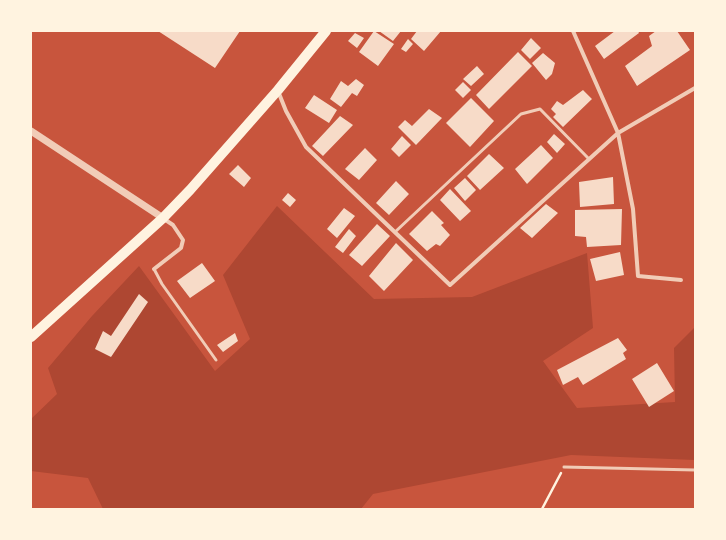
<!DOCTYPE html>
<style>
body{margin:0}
#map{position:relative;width:726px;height:540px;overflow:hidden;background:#c8553d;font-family:Lato,sans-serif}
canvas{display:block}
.frame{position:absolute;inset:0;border:32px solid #fff3e0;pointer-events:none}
</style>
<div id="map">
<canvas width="726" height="540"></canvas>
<div class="frame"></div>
</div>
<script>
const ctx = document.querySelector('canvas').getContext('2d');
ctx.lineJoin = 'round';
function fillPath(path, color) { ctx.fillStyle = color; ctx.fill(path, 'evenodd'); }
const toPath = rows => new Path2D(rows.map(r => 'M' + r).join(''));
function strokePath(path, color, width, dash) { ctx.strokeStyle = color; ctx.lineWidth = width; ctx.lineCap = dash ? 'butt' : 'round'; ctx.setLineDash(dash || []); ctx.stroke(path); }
const green = toPath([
 [277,206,374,299,472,297,587,253,593,328,543,361,577,408,675,402,674,348,695,327,695,460,571,455,373,494,361,509,103,509,88,478,31,471,31,419,57,394,48,368,92,316,139,266,215,371,250,339,223,275]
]);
const building = toPath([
 [158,31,240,31,215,68],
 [374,31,394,44,378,66,359,52],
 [379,31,401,31,393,41],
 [417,31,441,31,424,51,411,39],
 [615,31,638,31,639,33,604,59,595,46],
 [656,31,677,31,690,50,637,86,625,66,652,46,649,36],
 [355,33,364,38,357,48,348,41],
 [531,38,541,48,530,59,521,50],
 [408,39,413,44,406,52,401,49],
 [518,52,532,66,489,109,476,95],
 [543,53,555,63,552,74,546,80,532,63],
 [477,66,484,74,471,86,463,79],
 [356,79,364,85,357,96,352,93,341,107,330,99,341,81,348,86],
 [463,82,471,90,463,98,455,90],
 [583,90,592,99,563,127,553,117,556,114,551,109,557,101,563,105],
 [314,95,337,110,329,123,305,108],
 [471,98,494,121,470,147,446,123],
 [429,109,442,118,416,145,398,127,405,120,412,126],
 [340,116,353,125,323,156,312,146],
 [554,134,565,144,557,153,547,142],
 [402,136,411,145,399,157,391,149],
 [541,145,553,158,527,184,515,169],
 [365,148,377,160,359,180,345,169],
 [489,154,504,168,480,190,467,176],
 [238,165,251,178,244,187,229,174],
 [613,177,614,204,580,207,579,182],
 [465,178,476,190,465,201,454,188],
 [396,181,409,194,389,215,376,203],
 [450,189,471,211,460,221,440,200],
 [288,193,296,200,290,207,282,200],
 [546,204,558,213,532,238,520,228],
 [344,208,355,216,337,238,327,229],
 [622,209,621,245,587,247,586,237,575,236,575,210],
 [432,211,444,223,441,225,450,235,440,246,436,244,427,251,409,234],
 [377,224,390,236,362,266,349,255],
 [349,229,356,236,343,253,335,247],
 [396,243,413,260,384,291,369,276],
 [620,252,624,275,596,281,590,259],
 [202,263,215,281,190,298,177,281],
 [139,294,148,302,111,357,95,349,103,331,111,336],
 [235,333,238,341,223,352,217,345],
 [618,338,627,350,623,353,626,359,583,385,578,377,563,385,557,370],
 [657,363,674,391,649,407,632,379]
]);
const path = toPath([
 [542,509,561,473]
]);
const service = toPath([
 [395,232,521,114,540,109,589,159],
 [154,269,162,284,216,360],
 [564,467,695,470]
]);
const minor = toPath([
 [573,31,618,133,695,88],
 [278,91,286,111,306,147,450,285,618,133],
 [618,133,633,209,638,276,681,280],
 [154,269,181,248,183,240,173,225,164,219]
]);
const tertiary = toPath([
 [31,131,163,218]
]);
const primary = toPath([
 [31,337,163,218,190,190,278,90,326,31]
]);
fillPath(green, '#ae4732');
fillPath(building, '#f7dbc8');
strokePath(path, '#fff3e0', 2.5);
strokePath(service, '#f1ccb7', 3);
strokePath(minor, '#f1ccb7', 4);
strokePath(tertiary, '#f1ccb7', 7);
strokePath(primary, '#fff3e0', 10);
</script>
